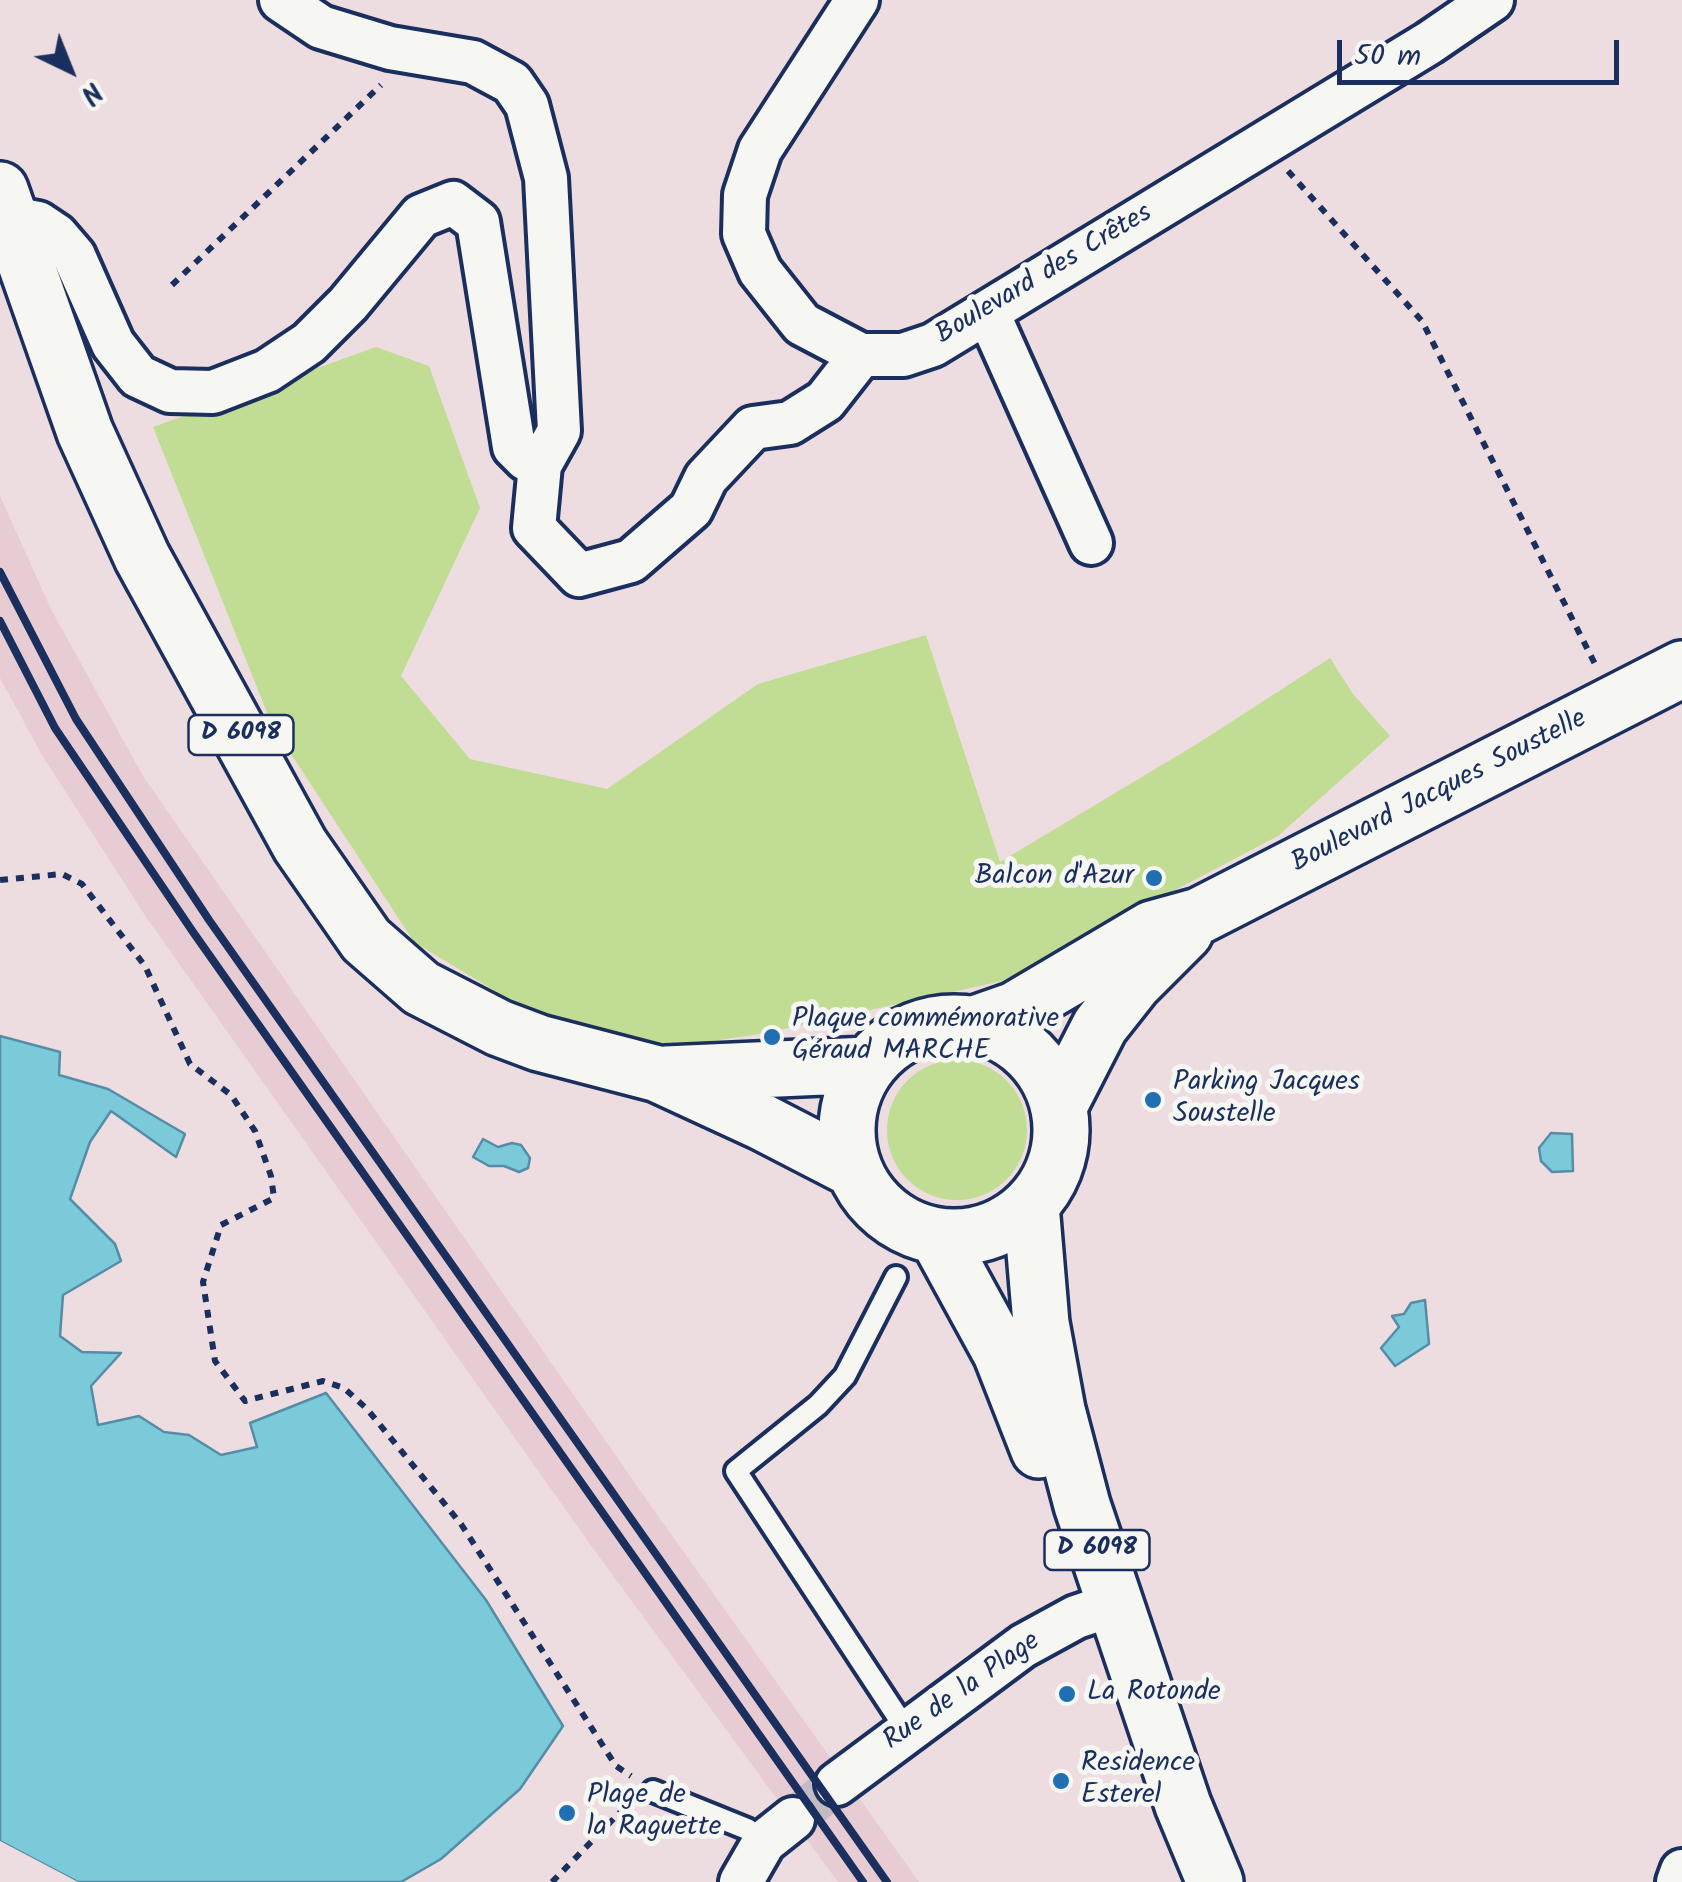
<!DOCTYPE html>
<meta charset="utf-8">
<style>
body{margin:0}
#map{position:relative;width:1682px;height:1882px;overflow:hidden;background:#eedde0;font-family:Kalam,sans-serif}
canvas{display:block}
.north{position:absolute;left:20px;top:20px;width:100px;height:100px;-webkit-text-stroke:8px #f6f6f2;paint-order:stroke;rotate:137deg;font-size:28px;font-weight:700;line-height:40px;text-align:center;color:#1b2f5e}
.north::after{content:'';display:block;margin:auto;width:35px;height:45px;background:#1b2f5e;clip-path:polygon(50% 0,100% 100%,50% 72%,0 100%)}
.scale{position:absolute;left:1337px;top:40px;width:282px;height:45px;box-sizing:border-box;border:5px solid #1b2f5e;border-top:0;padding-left:12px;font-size:30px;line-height:35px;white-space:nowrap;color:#1b2f5e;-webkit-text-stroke:8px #f6f6f2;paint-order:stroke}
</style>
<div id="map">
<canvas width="1682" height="1882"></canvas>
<div class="north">N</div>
<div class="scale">50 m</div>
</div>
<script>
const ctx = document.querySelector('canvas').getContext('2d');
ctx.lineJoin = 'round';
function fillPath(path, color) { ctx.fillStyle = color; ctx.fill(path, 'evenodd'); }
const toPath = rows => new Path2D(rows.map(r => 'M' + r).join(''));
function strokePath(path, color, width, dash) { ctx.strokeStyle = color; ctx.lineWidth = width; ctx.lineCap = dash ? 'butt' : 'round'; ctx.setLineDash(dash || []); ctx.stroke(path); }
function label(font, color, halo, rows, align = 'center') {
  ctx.font = font + ' Kalam,sans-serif'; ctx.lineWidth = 10; ctx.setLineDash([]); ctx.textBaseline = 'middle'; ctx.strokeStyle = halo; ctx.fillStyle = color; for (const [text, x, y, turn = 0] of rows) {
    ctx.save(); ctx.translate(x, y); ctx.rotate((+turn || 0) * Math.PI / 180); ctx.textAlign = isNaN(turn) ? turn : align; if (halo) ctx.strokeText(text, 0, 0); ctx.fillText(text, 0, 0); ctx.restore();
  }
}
const built = toPath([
 [0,496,51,609,143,776,646,1499,919,1882,838,1882,592,1547,146,917,42,755,0,678]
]);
const green = toPath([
 [376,347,429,366,480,508,401,676,470,759,607,789,758,684,926,635,1000,862,1197,744,1330,658,1353,694,1390,736,1278,836,1002,981,766,1033,626,1054,543,1020,414,942,272,725,153,427],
 '887 1130a70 70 0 1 1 140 0a70 70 0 1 1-140 0Z'
]);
const water = toPath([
 [0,1036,60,1052,59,1075,108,1089,185,1134,176,1157,111,1111,90,1142,70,1199,115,1244,121,1261,63,1295,60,1336,82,1352,121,1353,91,1386,98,1425,139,1416,164,1432,189,1435,221,1455,257,1447,250,1423,326,1393,486,1600,563,1726,520,1789,441,1859,401,1882,78,1882,0,1841,0,1036],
 [1551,1133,1572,1134,1573,1171,1552,1172,1541,1161,1539,1148,1551,1133],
 [483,1139,498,1147,512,1143,521,1145,530,1158,528,1168,519,1172,504,1166,489,1166,473,1157,483,1139],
 [1425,1300,1429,1344,1395,1366,1381,1348,1399,1327,1392,1316,1404,1314,1411,1303,1425,1300]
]);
const pier = toPath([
 [0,1841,78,1882,67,1882,0,1846]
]);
const streetTunnel = toPath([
 [793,1819,837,1784]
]);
const path = toPath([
 [1288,171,1422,321,1596,666],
 [172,285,381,85],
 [0,880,62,874,82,884,145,966,190,1064,231,1095,255,1131,271,1176,274,1198,221,1225,203,1282,215,1361,245,1401,323,1381,344,1388,367,1409,461,1524,616,1766,631,1776],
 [552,1882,630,1802]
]);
const lane = toPath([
 [896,1277,845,1376,818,1405,736,1471,907,1731],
 [653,1791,747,1829,764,1842]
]);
const street = toPath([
 [281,0,321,27,390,48,473,62,512,83,527,105,546,178,559,431,540,465,534,528,579,575,631,561,691,509,706,478,753,428,790,423,825,401,861,355],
 [857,0,760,150,745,195,744,234,760,271,802,324,861,355,903,355,933,345,1429,43,1492,0],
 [10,218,38,223,56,235,74,256,113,344,138,376,170,391,213,392,267,371,309,343,348,304,421,216,453,203,478,222,514,447,526,459,540,465],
 [988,313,1091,543],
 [837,1784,1023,1646,1076,1617,1094,1611],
 [741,1882,764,1842,793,1819],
 [1678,1882,1682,1871]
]);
const secondary = toPath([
 [975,1024,1015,1010,1152,929,1199,916,1682,669],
 [1059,1106,1100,1026,1134,983,1185,932]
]);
const primary = toPath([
 [0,190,85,432,142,557,300,845,366,940,421,988,499,1028,539,1043,658,1074,762,1122,853,1169],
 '847 1130a107 107 0 1 1 214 0a107 107 0 1 1-214 0Z',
 [666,1074,868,1065],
 [1031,1205,1041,1323,1057,1410,1082,1505,1183,1805,1215,1882],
 [937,1236,1001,1353,1039,1450]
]);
const rail = toPath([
 [0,572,76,719,209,920,887,1882],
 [0,621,55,728,193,932,863,1882]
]);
const markers = [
 [1154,878,10,"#1f6fb2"],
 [772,1037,10,"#1f6fb2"],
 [1153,1100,10,"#1f6fb2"],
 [1067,1694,10,"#1f6fb2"],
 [1061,1781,10,"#1f6fb2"],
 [567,1813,10,"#1f6fb2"]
];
const shields = [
 [241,735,105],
 [1097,1550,105]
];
const shieldNames = [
 ["D 6098",241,735],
 ["D 6098",1097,1550]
];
const streetNames = [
 ["Boulevard des Crêtes",1045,276,-31],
 ["Boulevard Jacques Soustelle",1440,793,-27],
 ["Rue de la Plage",963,1693,-35]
];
const poiNames = [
 ["Balcon d'Azur",1134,878,"right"],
 ["Plaque commémorative",792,1021],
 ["Géraud MARCHE",792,1053],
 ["Parking Jacques",1173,1084],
 ["Soustelle",1173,1116],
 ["La Rotonde",1087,1694],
 ["Residence",1081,1765],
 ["Esterel",1081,1797],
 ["Plage de",587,1797],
 ["la Raguette",587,1829]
];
fillPath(built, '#e8ccd3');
fillPath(green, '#c1dc93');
fillPath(water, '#7bcad9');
strokePath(water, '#558ca8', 2.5);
fillPath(pier, '#eedde0');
strokePath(streetTunnel, '#c4bac6', 42, [42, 21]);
strokePath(lane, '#1b2f5e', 28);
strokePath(street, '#1b2f5e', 50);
strokePath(secondary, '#1b2f5e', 62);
strokePath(primary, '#1b2f5e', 62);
strokePath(path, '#1b2f5e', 6, [8, 8]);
strokePath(lane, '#f6f6f2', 20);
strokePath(street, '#f6f6f2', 42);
strokePath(secondary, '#f6f6f2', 55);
strokePath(primary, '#f6f6f2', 55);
strokePath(rail, '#1b2f5e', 8);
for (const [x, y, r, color] of markers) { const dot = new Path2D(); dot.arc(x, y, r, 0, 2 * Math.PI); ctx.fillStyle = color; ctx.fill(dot); strokePath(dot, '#f6f6f2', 4); }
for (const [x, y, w] of shields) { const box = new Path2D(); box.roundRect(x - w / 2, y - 20, w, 40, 8); ctx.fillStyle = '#f6f6f2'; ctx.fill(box); strokePath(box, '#1b2f5e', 2.5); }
label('bold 25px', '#1b2f5e', null, shieldNames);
label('28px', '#1b2f5e', '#f6f6f2', streetNames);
label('28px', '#1b2f5e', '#f6f6f2', poiNames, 'left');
</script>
